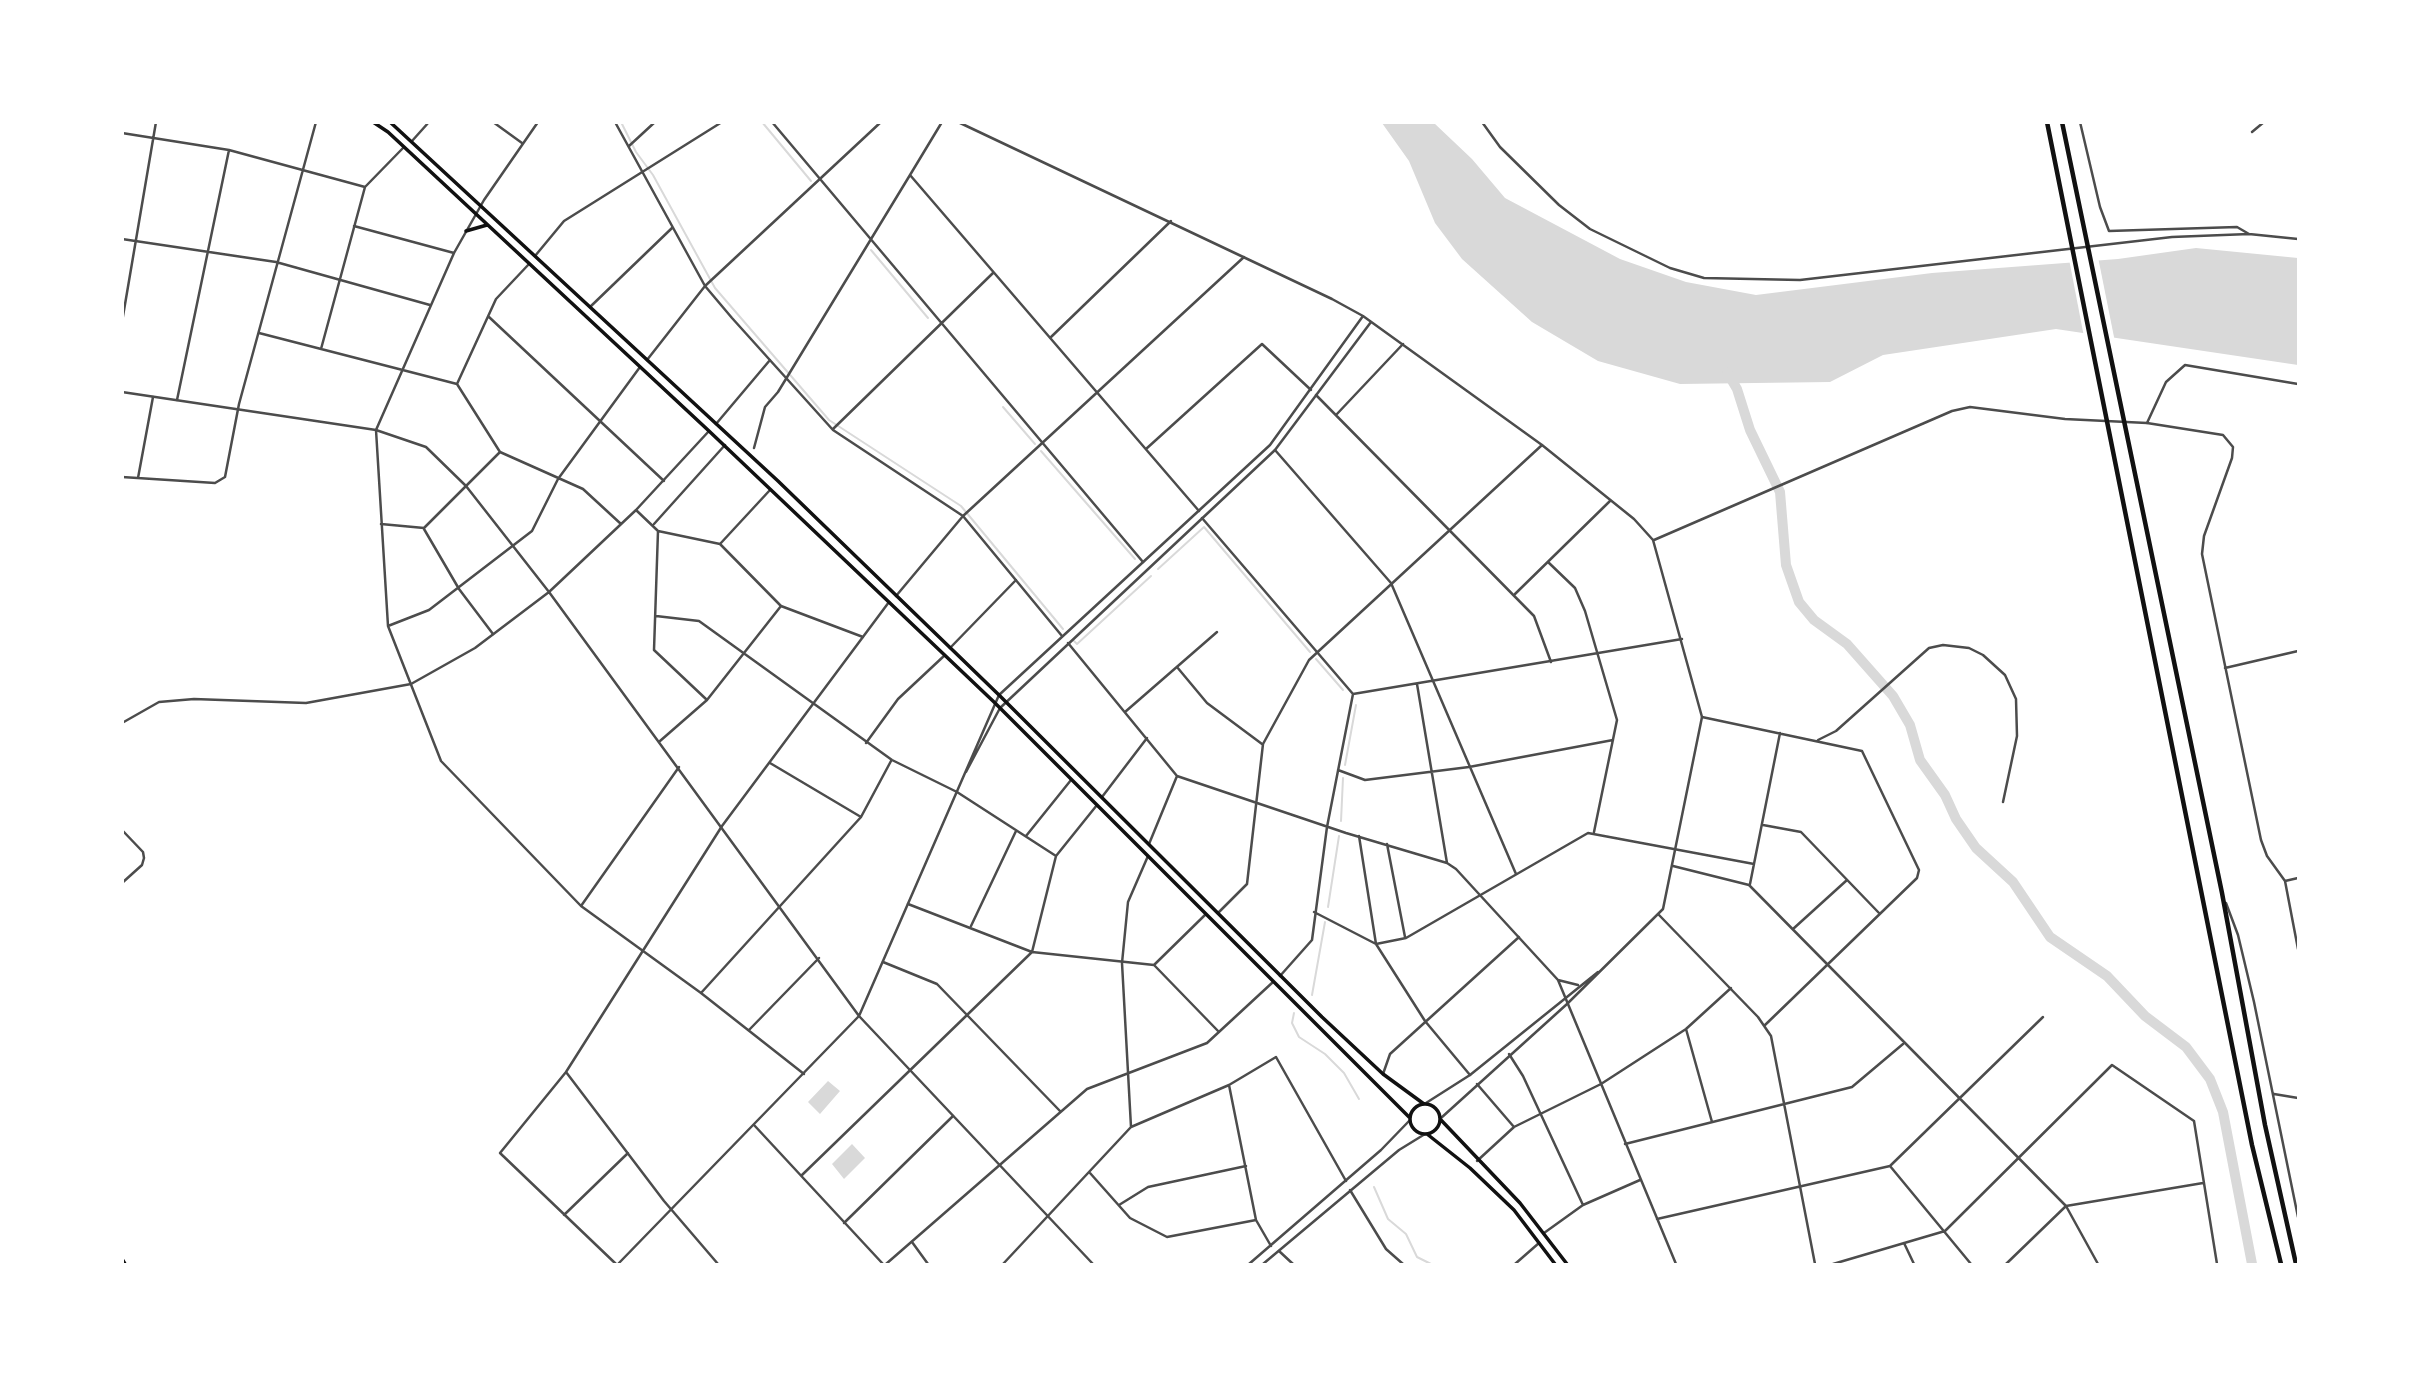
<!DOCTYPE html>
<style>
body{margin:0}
#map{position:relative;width:2421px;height:1387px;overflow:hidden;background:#fff;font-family:"Sofia Sans Condensed",sans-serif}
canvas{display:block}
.frame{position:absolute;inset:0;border:124px solid #fff;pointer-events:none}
</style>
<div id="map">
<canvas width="2421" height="1387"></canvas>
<div class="frame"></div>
</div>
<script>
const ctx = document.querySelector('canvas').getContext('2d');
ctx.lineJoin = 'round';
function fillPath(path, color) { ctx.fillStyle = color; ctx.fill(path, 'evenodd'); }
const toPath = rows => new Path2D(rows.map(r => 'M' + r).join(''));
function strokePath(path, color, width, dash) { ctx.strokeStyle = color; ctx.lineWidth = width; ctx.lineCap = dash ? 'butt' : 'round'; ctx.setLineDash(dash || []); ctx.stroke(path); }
const water = toPath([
 [1382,123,1434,123,1472,159,1505,198,1620,259,1686,282,1756,295,1932,273,2118,259,2196,248,2298,258,2298,365,2056,329,1883,355,1830,382,1680,384,1598,361,1532,322,1462,259,1435,223,1409,161],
 [828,1081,840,1091,820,1114,808,1102],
 [852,1144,865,1158,844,1179,832,1164]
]);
const pier = toPath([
 [2098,257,2115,342,2084,337,2069,259]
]);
const stream = toPath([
 [621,122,636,152,653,175,715,288,829,420,961,506,1063,629],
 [762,122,811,181],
 [871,250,928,318],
 [1003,407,1035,444],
 [1041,451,1135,559],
 [1158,569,1204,527,1310,652],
 [1074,641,1077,644,1151,576],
 [1316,659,1343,690],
 [1345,765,1356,705],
 [1341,821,1343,778],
 [1328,907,1339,836],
 [1312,995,1325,922],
 [1294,1013,1292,1023,1299,1037,1325,1054,1344,1073,1359,1099],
 [1374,1187,1388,1219,1406,1234,1417,1257,1431,1264]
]);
const river = toPath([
 [1727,372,1737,389,1750,430,1780,492,1786,565,1799,602,1814,620,1847,644,1893,696,1910,725,1920,760,1945,795,1956,819,1976,848,2013,882,2050,937,2107,976,2145,1016,2186,1047,2210,1079,2223,1112,2252,1264]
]);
const minor = toPath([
 [493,122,522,143],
 [538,122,484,200,454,253,376,430,388,626,441,761,581,906,701,993,804,1074],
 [615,122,705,286,732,318,833,430,963,516,1062,636],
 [772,122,1143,562],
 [942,122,910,175,1199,511],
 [1482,122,1500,147,1559,205,1590,229,1670,268,1704,278,1800,280,2172,237,2249,234,2298,239],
 [2080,122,2100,207,2109,231,2237,227,2249,234],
 [2252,132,2264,122],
 [122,133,229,150,365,187],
 [412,141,429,122],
 [629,146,655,122],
 [354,226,454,253],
 [122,239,276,262,430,305],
 [535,256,564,221,722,122],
 [590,307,672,228],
 [489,317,664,481],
 [122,322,156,122],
 [259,333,457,384,500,452,583,489,621,524],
 [1050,338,1171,221],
 [321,349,365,187,404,147],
 [647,360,705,286,881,122],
 [457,384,496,299,529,264],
 [1316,395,1534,616,1551,662],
 [177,400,229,150],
 [1336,415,1403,344],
 [2147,423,2223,435,2233,447,2232,458,2204,536,2202,554,2261,840,2267,856,2285,881,2298,949],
 [716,424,770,360],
 [833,429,993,273],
 [754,448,765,407,778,392,910,175],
 [1146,449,1262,344,1311,390],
 [1275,450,1391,583,1516,874],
 [122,477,215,483,225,477,239,404,316,122],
 [138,478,153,397],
 [636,510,658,531,720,544,770,490],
 [1202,518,1353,694,1682,639],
 [381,524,424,528,500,452],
 [654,524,725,445],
 [424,529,459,589,493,634],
 [658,531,654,650,707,700],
 [720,544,781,606,863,637],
 [1548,562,1575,588,1585,611,1617,720,1594,832],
 [549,592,636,510,709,431],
 [1515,594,1610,501],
 [896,596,963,516,1244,257],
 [656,616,699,621,892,760,957,792,1056,856],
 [388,626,429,610,532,531,558,479,640,367],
 [1068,643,1177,776,1346,833,1447,863,1456,869,1558,980,1676,1264],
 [950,648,1016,580],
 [1177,667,1207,703,1262,744],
 [2225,668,2298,651],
 [1417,684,1447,863],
 [1125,712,1217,632],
 [1702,717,1862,751,1919,870,1917,878,1764,1026],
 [1818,740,1836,731,1929,648,1943,645,1969,648,1983,655,2005,675,2016,699,2017,736,2003,802],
 [660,741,707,700,781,606],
 [866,743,898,699,945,655],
 [770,763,861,817],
 [1338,770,1365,780,1469,767,1613,740],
 [1102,797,1147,738],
 [1763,825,1801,832,1879,913],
 [122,830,143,852,144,858,142,865,122,883],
 [1026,836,1071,780],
 [1359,836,1376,944,1406,938,1588,833,1754,864],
 [1149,844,1177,776],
 [1387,844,1405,937],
 [1673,866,1749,885,2066,1206,2098,1264],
 [2285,881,2298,878],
 [1750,884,1780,733],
 [2226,903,2238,935,2254,1002,2298,1217],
 [908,904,1032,952,1154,965,1206,914],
 [581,906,679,767],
 [1314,912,1376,944,1425,1021,1470,1075],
 [1218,913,1247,884,1263,744,1309,660,1542,445],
 [1659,915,1758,1017,1771,1036,1815,1264],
 [971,926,1016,831],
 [1793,929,1847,880],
 [883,962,937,984,1060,1111],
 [1154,965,1219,1032],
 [1280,976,1312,940,1327,827,1353,694],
 [1558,980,1578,985],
 [701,993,861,817,891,761],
 [1686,1029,1712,1122],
 [749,1030,819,958],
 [1509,1054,1523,1076,1583,1205],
 [566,1072,664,1201,718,1264],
 [1383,1074,1390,1054,1519,937],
 [1477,1084,1514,1127],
 [1229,1085,1256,1220,1271,1246],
 [2274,1094,2298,1098],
 [754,1125,883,1264],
 [1131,1127,1122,963,1128,902,1148,856],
 [1625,1144,1852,1087,1903,1044],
 [1477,1161,1514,1127,1601,1084,1686,1029,1731,988],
 [1890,1166,1971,1264],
 [1090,1173,1130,1218,1167,1237,1256,1220],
 [802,1175,1032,952,1056,856,1097,805],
 [1350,1190,1386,1249,1403,1264],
 [1119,1205,1148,1187,1246,1166],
 [564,1215,628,1153],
 [1657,1219,1890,1166,2043,1017],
 [844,1223,953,1116],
 [1544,1233,1583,1205,1640,1180],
 [912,1242,928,1264],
 [1904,1243,1914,1264],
 [1279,1251,1293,1264],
 [616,1264,500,1153,566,1072,722,826,889,602],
 [886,1264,1087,1089,1207,1043,1273,982],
 [1003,1264,1131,1127,1229,1085,1276,1057,1346,1181],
 [1515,1264,1539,1243],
 [1833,1264,1945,1231,2112,1065,2194,1121,2217,1264],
 [2006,1264,2066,1206,2203,1183]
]);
const tertiary = toPath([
 [958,122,1332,299,1363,316,1542,445,1634,519,1653,540,1702,717,1663,909,1567,1004,1441,1118],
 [122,392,376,430,426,447,466,486,549,592,859,1016,1093,1264],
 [1654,540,1952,411,1970,407,2065,419,2147,423,2166,382,2185,365,2298,384],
 [122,723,159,702,194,699,306,703,411,684,475,648,549,592],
 [966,772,1000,708,1275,450,1371,322],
 [1426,1103,1470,1075,1598,972],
 [618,1264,859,1016,999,695,1270,445,1363,316],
 [1249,1264,1381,1150,1410,1120],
 [1263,1264,1399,1150,1425,1134]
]);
const secondary = toPath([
 [122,1259,125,1264]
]);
const primary = toPath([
 [373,122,388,132,709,431,994,702,1410,1118],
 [390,122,778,481,999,695,1322,1017,1383,1074,1424,1104],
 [466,231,487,225],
 '1410 1119a15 15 0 1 1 30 0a15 15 0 1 1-30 0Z',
 [1441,1120,1520,1203,1567,1264],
 [1427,1134,1470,1168,1514,1210,1555,1264]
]);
const trunk = toPath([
 [2047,122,2252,1145,2281,1264],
 [2062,122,2222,893,2265,1125,2296,1264]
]);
fillPath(water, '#d9d9d9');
fillPath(pier, '#fff');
strokePath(stream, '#d9d9d9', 2);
strokePath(river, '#d9d9d9', 10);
strokePath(minor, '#4c4c4c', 2.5);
strokePath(tertiary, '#4c4c4c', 2.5);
strokePath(secondary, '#111', 3.5);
strokePath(primary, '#111', 3.5);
strokePath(trunk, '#111', 4.5);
</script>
